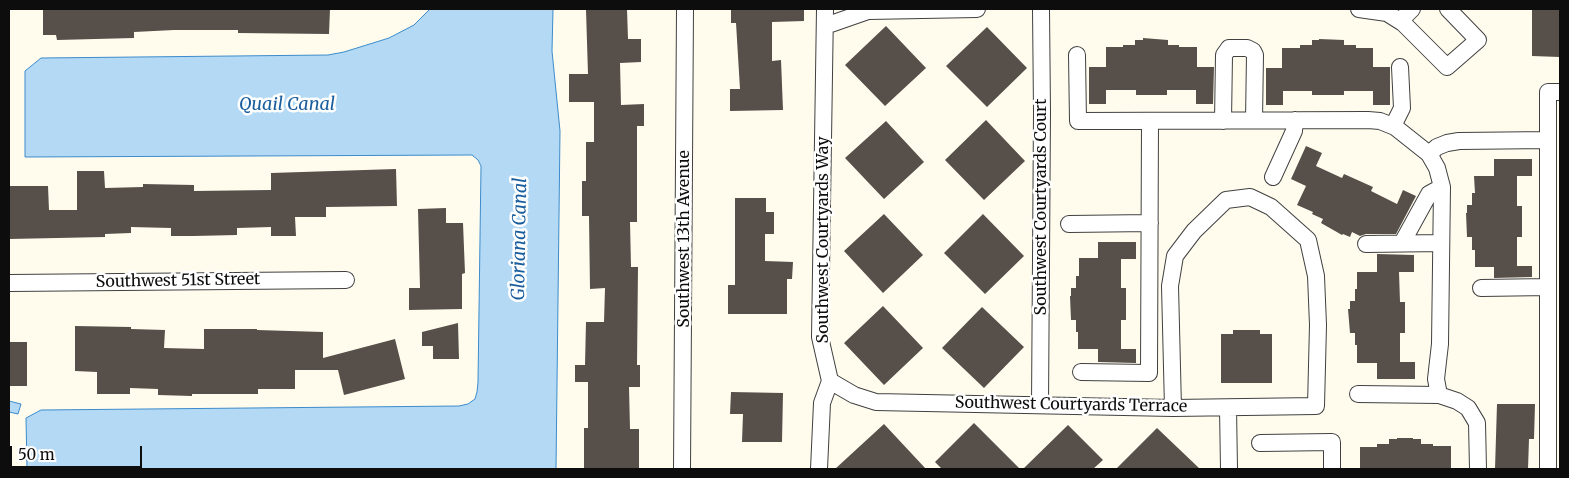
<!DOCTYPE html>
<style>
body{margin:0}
#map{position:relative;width:1569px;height:478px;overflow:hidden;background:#fffcee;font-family:Merriweather,serif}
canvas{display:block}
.frame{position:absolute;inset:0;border:10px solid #0d0d0d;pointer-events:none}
.scale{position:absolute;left:10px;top:446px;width:132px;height:22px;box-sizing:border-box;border:2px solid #0d0d0d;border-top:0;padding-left:6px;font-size:15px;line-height:18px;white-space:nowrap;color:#0d0d0d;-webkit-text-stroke:4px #fff;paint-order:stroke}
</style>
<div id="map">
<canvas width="1569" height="478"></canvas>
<div class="frame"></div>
<div class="scale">50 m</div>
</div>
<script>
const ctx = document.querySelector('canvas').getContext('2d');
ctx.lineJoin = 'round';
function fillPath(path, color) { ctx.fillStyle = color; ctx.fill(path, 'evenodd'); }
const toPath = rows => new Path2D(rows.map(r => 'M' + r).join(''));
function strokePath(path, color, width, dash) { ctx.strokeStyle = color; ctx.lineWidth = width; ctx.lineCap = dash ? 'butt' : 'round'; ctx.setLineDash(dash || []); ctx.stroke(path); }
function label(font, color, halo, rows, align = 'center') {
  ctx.font = font + ' Merriweather,serif'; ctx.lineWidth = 5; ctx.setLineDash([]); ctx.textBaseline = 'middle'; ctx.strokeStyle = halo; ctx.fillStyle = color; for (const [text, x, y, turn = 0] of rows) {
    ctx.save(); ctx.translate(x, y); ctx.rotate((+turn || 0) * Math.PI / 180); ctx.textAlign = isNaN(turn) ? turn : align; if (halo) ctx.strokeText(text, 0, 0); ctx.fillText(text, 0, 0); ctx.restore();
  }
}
const water = toPath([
 [430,9,553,9,552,51,560,131,556,469,27,469,26,418,41,410,459,406,468,404,475,399,477,392,478,382,481,166,478,160,472,155,25,157,25,71,41,58,328,55,344,52,389,38,414,25,430,9],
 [9,401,21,404,18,414,9,412,9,401]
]);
const building = toPath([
 [43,9,330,9,329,34,238,33,238,30,174,30,134,32,134,38,57,40,56,35,43,35],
 [627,9,628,39,641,39,641,62,620,63,621,105,644,104,644,126,637,126,637,222,630,222,631,267,638,267,637,365,640,365,640,387,629,387,630,429,639,429,639,469,584,469,584,428,588,428,588,382,575,382,575,365,585,365,586,322,604,322,605,288,590,289,589,216,582,216,582,181,586,181,586,142,594,142,594,102,569,102,569,74,588,74,586,10],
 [731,9,804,9,804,21,772,22,772,61,781,60,783,110,730,111,730,89,740,89,736,23,731,23],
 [1532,9,1560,9,1560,57,1532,56],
 [886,26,926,68,885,106,845,65],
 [987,27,1027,68,987,107,946,66],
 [1143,38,1168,40,1168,45,1179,45,1179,47,1197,47,1197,67,1214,67,1213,104,1196,104,1196,90,1167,90,1167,95,1136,95,1136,90,1106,90,1106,104,1089,104,1089,67,1106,67,1106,47,1123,47,1123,45,1135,45,1135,40,1143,40],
 [1319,39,1344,40,1344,45,1356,45,1356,48,1373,48,1373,67,1390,67,1390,105,1373,105,1373,91,1344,91,1344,95,1312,95,1312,91,1283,91,1283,105,1266,105,1266,68,1282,68,1282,48,1300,48,1300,45,1312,45,1312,40,1319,40],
 [986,120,1025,161,984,200,945,160],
 [886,121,924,162,884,199,845,158],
 [1306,146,1322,153,1316,166,1342,178,1344,174,1373,187,1371,191,1397,204,1403,190,1416,196,1396,234,1366,234,1360,236,1352,232,1350,237,1343,234,1342,235,1321,223,1323,219,1312,214,1313,212,1297,205,1306,186,1291,179],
 [1494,159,1532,159,1532,176,1517,176,1517,206,1522,206,1522,237,1517,237,1517,266,1532,266,1532,277,1494,278,1494,267,1475,267,1475,250,1472,250,1472,237,1467,237,1466,213,1467,213,1467,205,1472,205,1472,193,1475,193,1474,176,1494,176],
 [396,169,397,206,326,207,326,217,295,217,296,236,271,236,271,227,237,228,237,235,193,236,171,236,171,228,131,227,131,233,105,234,105,237,9,239,9,186,48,186,49,210,77,210,77,171,104,171,105,188,143,187,143,184,194,185,194,191,271,190,271,173],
 [735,198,766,198,766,212,774,212,774,234,765,234,765,261,793,262,792,279,787,279,787,314,728,314,728,285,735,285],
 [446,208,446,223,463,223,465,273,462,274,462,309,409,310,409,288,420,288,418,209],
 [884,214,923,255,883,293,844,251],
 [983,214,1024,256,985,294,944,253],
 [1098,242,1136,242,1136,259,1121,259,1121,288,1126,288,1126,320,1121,320,1121,349,1136,349,1136,363,1098,362,1098,349,1078,349,1078,332,1076,332,1076,320,1071,320,1070,296,1071,296,1071,288,1076,288,1076,276,1079,276,1079,258,1098,258],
 [1377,254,1414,255,1414,272,1399,272,1400,302,1405,302,1405,333,1400,333,1400,362,1415,362,1415,379,1377,379,1377,363,1357,363,1357,345,1355,345,1355,333,1350,333,1348,309,1350,309,1350,301,1355,301,1355,289,1357,289,1357,272,1377,272],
 [883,306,923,348,884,385,844,343],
 [982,307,1024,347,984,388,942,348],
 [458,323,459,359,433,359,433,346,422,346,422,332],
 [75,326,131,327,131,329,165,330,164,348,204,349,204,329,257,329,257,330,323,332,323,358,395,339,405,379,344,395,338,370,295,370,295,389,258,389,258,394,192,394,192,396,158,395,158,389,130,388,130,394,97,394,97,372,75,371],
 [1233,330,1260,330,1260,334,1272,334,1272,383,1221,383,1221,334,1233,334],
 [9,342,27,342,27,386,9,386],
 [731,392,783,393,782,442,742,442,743,414,730,414],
 [1497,404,1535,404,1534,439,1529,439,1528,469,1495,469],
 [974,423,1020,469,942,469,935,462],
 [884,424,926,469,835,469],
 [1068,425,1103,460,1093,469,1023,469],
 [1157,428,1200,469,1116,469],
 [1397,438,1413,438,1413,439,1421,439,1421,444,1433,444,1433,446,1451,446,1451,469,1360,469,1360,447,1377,447,1377,444,1389,444,1389,439,1397,439]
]);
const minor = toPath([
 [1359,9,1387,13,1403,23,1447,67,1478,40,1448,9],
 [1400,21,1412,9],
 [825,26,868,11,977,9],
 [1077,55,1078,121,1368,120,1380,121,1395,127,1429,154,1437,168,1442,187,1440,344,1436,379,1439,395],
 [1223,121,1224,55,1229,48,1247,48,1253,51,1255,55,1254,120],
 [1393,126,1402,108,1400,67],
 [1429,154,1437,147,1447,143,1459,141,1548,140],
 [1273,177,1294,131,1295,120],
 [1069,224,1150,223],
 [1402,243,1429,194,1442,187],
 [1366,244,1441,243],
 [9,283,346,280],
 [1481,288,1548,287],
 [1081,372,1149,373,1150,121],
 [830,381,854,395,876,402,1173,408,1316,406,1318,325,1316,276,1308,240,1271,207,1250,197,1226,200,1194,231,1175,256,1170,286,1173,408],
 [1358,394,1439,395,1457,401,1468,408,1477,423,1478,469],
 [1040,405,1042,112,1041,9],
 [1228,408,1229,469],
 [1260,443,1332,442,1332,469],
 [682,469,685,9],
 [819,469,822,403,830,381,820,337,825,9],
 [1548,469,1548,92,1560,92]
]);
const streetNames = [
 ["Southwest Courtyards Court",1041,207,-90],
 ["Southwest 13th Avenue",684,239,-90],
 ["Southwest Courtyards Way",823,240,-90],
 ["Southwest 51st Street",178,281,-1],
 ["Southwest Courtyards Terrace",1071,405,1]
];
const waterNames = [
 ["Quail Canal",287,105],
 ["Gloriana Canal",520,239,-89]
];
fillPath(water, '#b3d9f5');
strokePath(water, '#3c8bcb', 1);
fillPath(building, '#564f4a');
strokePath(minor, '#404040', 18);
strokePath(minor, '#fff', 16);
label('16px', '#0d0d0d', '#fff', streetNames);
label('italic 18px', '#195d9d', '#fff', waterNames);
</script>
